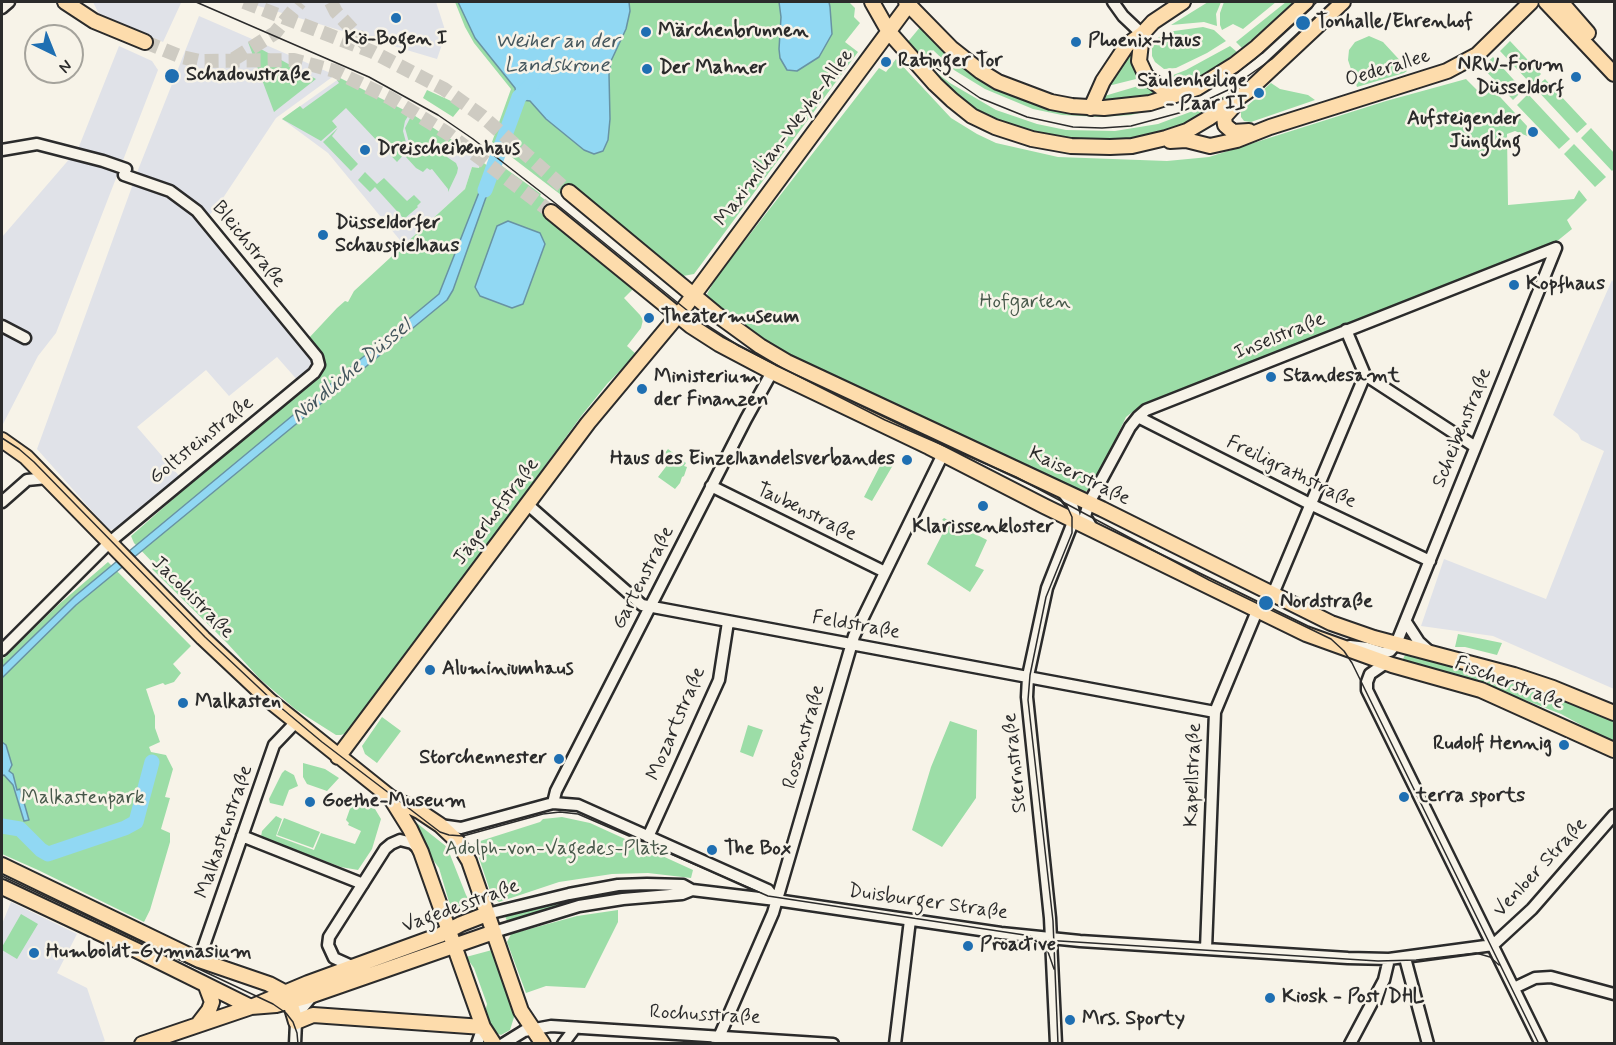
<!DOCTYPE html>
<meta charset="utf-8">
<style>
body{margin:0}
#map{position:relative;width:1616px;height:1045px;overflow:hidden;background:#f7f3e8;font-family:Mynerve,sans-serif}
canvas{display:block}
.frame{position:absolute;inset:0;border:3px solid #2b2b2b;pointer-events:none}
.north{position:absolute;left:24px;top:24px;width:60px;height:60px;box-sizing:border-box;background:#f7f3e8;border:2px solid #a5a39c;border-radius:50%;rotate:137deg;font-size:16px;font-weight:700;line-height:24px;text-align:center;color:#2b2b2b}
.north::after{content:'';display:block;margin:auto;width:21px;height:27px;background:#1f6fb2;clip-path:polygon(50% 0,100% 100%,50% 72%,0 100%)}
</style>
<div id="map">
<canvas width="1616" height="1045"></canvas>
<div class="frame"></div>
<div class="north">N</div>
</div>
<script>
const ctx = document.querySelector('canvas').getContext('2d');
ctx.lineJoin = 'round';
function fillPath(path, color) { ctx.fillStyle = color; ctx.fill(path, 'evenodd'); }
const toPath = rows => new Path2D(rows.map(r => 'M' + r).join(''));
function strokePath(path, color, width, dash) { ctx.strokeStyle = color; ctx.lineWidth = width; ctx.lineCap = dash ? 'butt' : 'round'; ctx.setLineDash(dash || []); ctx.stroke(path); }
function label(font, color, halo, rows, align = 'center') {
  ctx.font = font + ' Mynerve,sans-serif'; ctx.lineWidth = 5; ctx.setLineDash([]); ctx.textBaseline = 'middle'; ctx.strokeStyle = halo; ctx.fillStyle = color; for (const [text, x, y, turn = 0] of rows) {
    ctx.save(); ctx.translate(x, y); ctx.rotate((+turn || 0) * Math.PI / 180); ctx.textAlign = isNaN(turn) ? turn : align; if (halo) ctx.strokeText(text, 0, 0); ctx.fillText(text, 0, 0); ctx.restore();
  }
}
const built = toPath([
 [93,2,177,2,181,3,163,42,99,14],
 [245,2,436,2,446,33,437,59],
 [199,16,335,75,276,118,221,201,203,223,317,365,299,382,277,357,229,396,206,370,137,427,181,478,121,528,109,530,37,449,138,170],
 [119,46,152,61,158,70,56,333,38,356,2,426,2,237,78,149],
 [340,78,412,114,481,161,479,168,472,167,465,189,404,245,328,153,282,119],
 [1612,280,1614,283,1614,689,1493,636,1421,626,1444,559,1546,599,1604,451,1581,440,1578,434,1553,415],
 [11,902,77,934,57,973,87,988,105,1041,97,1044,2,1043,2,924]
]);
const green = toPath([
 [455,2,849,2,855,8,854,17,860,23,845,42,858,52,694,274,683,276,574,187,565,198,492,142,511,89,474,43,465,27],
 [1208,2,1221,2,1216,14,1217,26,1204,22,1171,25],
 [1224,2,1276,2,1243,29,1233,24,1222,30,1220,25,1220,13],
 [1286,2,1295,2,1242,48,1236,42],
 [921,26,950,55,1052,107,1196,95,1160,108,1131,115,1100,117,1062,115,1033,109,985,89,954,70,933,50,923,62,950,83,996,110,1037,124,1066,130,1115,131,1158,124,1209,105,1243,85,1266,68,1239,92,1190,126,1137,141,1062,140,1001,125,961,103,906,44],
 [1203,27,1214,30,1226,41,1207,53,1176,68,1164,69,1155,62,1152,56,1152,46,1159,37,1174,31],
 [1369,36,1383,42,1406,67,1407,71,1404,73,1357,87,1348,60,1349,50,1355,42],
 [1510,41,1541,74,1531,84,1500,51],
 [248,42,316,79,274,112],
 [1230,46,1237,52,1204,75,1187,83,1175,85,1158,81,1186,70],
 [1132,53,1135,67,1140,78,1104,87,1113,70,1115,77],
 [1493,57,1523,90,1513,100,1482,67],
 [896,59,951,118,977,134,996,143,1058,157,1167,161,1209,157,1386,101,1466,79,1480,93,1489,85,1527,126,1526,132,1532,138,1515,131,1507,134,1508,205,1574,199,1579,190,1587,200,1567,220,1572,229,1556,242,1139,407,1126,417,1092,488,1084,492,793,357,751,331,710,299,707,294,716,278,879,68,886,72],
 [340,78,410,113,405,121,403,131,408,150,397,162,346,108,332,121,337,127,321,141,282,119,300,106,303,109,339,83,337,80],
 [1545,79,1587,124,1577,133,1535,88],
 [1271,83,1280,89,1308,95,1315,100,1251,122,1244,121,1241,117,1241,111,1254,100,1263,97,1262,91],
 [1145,84,1159,94,1160,96,1098,103,1101,97],
 [427,90,462,106,453,117,423,98],
 [1528,94,1570,139,1559,149,1517,105],
 [412,114,452,140,447,157,456,163,458,168,457,173,448,192,448,189,432,169,430,170,427,168,423,172,416,168,406,157,410,146,405,128],
 [338,128,332,136,358,164,351,171,323,142],
 [1591,128,1614,153,1614,169,1612,171,1581,138],
 [1574,144,1606,177,1595,187,1564,154],
 [481,161,492,169,495,161,541,194,540,196,555,207,546,218,633,289,624,298,640,315,643,320,641,328,627,346,636,354,607,384,582,415,378,694,346,733,341,735,336,735,295,709,260,679,227,643,152,569,156,566,134,543,131,536,319,371,308,339,337,308,345,301,348,302,354,291,465,189,472,167,479,168],
 [365,172,377,184,384,178,407,201,414,195,421,202,417,206,418,207,404,219,375,187,370,192,358,180],
 [668,449,686,463,684,466,687,467,684,476,682,477,680,483,675,489,658,477,668,464,661,458],
 [875,456,893,465,872,501,864,497,881,464,873,460],
 [944,518,987,540,975,566,984,570,970,592,927,564,948,523,942,520],
 [108,562,191,646,173,664,181,673,174,682,165,685,163,683,146,689,155,716,155,728,160,742,149,747,151,752,166,755,173,769,165,797,170,798,161,829,170,833,170,842,150,910,144,922,38,870,2,854,2,660,57,606],
 [1458,634,1502,643,1497,655,1465,647,1455,647],
 [1406,653,1523,684,1614,719,1614,743,1561,714,1499,690,1467,678,1402,661],
 [382,717,401,731,377,763,365,754,362,746],
 [950,721,977,730,976,798,942,847,912,830,931,767],
 [748,725,763,730,753,757,740,752],
 [303,763,325,769,339,778,327,791,307,784,303,777],
 [285,770,294,775,298,786,289,790,283,806,270,803,269,799,282,773],
 [358,794,375,809,381,819,372,849,358,870,341,867,261,837,262,831,276,816,282,819,276,836,314,850,321,833,355,844,361,831,348,825,349,823,346,820,352,803],
 [562,817,590,823,693,870,691,878,648,873,612,874,559,882,499,902,492,897,474,843,540,822,543,819],
 [284,818,320,832,313,848,277,835],
 [413,820,447,847,466,895,472,905,452,912,439,868,428,853],
 [644,887,644,892,568,903,507,921,505,916,574,896],
 [618,910,618,922,585,988,546,986,526,993,507,942,511,934,577,916],
 [21,914,38,924,17,959,2,950,2,947],
 [492,950,515,1014,510,1030,501,1035,493,1032,485,1013,487,1004,474,968,466,957]
]);
const water = toPath([
 [458,2,629,2,630,11,626,29,611,61,609,74,610,119,608,140,603,151,594,154,584,150,546,119,530,101,522,100,516,94,515,88,475,38,458,2],
 [779,2,829,2,830,7,832,34,819,57,797,71,787,70,780,58,779,49,781,17,779,2],
 [489,167,495,172,453,290,447,300,76,605,2,678,2,667,75,596,439,294,489,167],
 [508,221,540,233,545,244,523,304,512,308,480,296,475,287,497,226,508,221],
 [2,742,6,745,12,765,9,771,13,774,17,790,20,789,23,799,29,820,24,821,13,785,4,775,2,776,2,742]
]);
const river = toPath([
 [485,190,519,97,532,84],
 [2,826,20,829,41,850,48,854,125,828,136,822,152,762]
]);
const majorTunnel = toPath([
 [244,2,373,52,444,89,482,116,569,192],
 [331,2,336,12,369,48],
 [145,42,182,57,199,61,294,60,335,71,390,98,447,133,551,212],
 [234,59,275,33,300,2]
]);
const minor = toPath([
 [1113,2,1123,16,1142,34],
 [2,8,9,2],
 [2,150,37,144,103,161,126,169],
 [2,326,25,338],
 [1346,330,1365,375,1474,446],
 [1138,417,1310,504,1430,561],
 [711,486,885,572],
 [2,502,27,480,47,478],
 [527,504,642,605,1215,712],
 [1092,528,1085,516,1089,503,1130,427,1138,417,1146,410,1556,248],
 [1273,594,1365,375],
 [1406,622,1419,642,1430,652],
 [1350,646,1367,648,1383,653,1390,651,1396,644,1556,248],
 [2,650,111,541,314,373,319,365,317,357,197,211,170,191,124,175],
 [1386,663,1370,674,1367,682,1367,690,1541,1044],
 [553,803,556,791,746,419,772,372],
 [440,825,461,828,553,803,578,805,768,890,776,900],
 [242,836,363,884],
 [648,837,719,680,728,622],
 [487,914,569,894,618,885,647,884,683,885,692,890,776,900,1001,933,1080,941,1348,958,1389,959,1493,945],
 [494,932,579,906,623,899,682,894,692,890],
 [1493,945,1532,909,1614,815],
 [1206,949,1215,712,1257,611],
 [1405,958,1428,1044],
 [199,960,274,745,295,723],
 [354,967,334,958,328,945,329,937,385,849,391,844,400,840,412,843,419,849],
 [1514,988,1535,978,1551,977,1614,994],
 [295,1044,296,1022,303,1007,313,995],
 [477,1044,483,1027],
 [503,1044,524,1031,551,1026,833,1044],
 [563,1044,575,1028],
 [716,1044,773,913,854,636,943,454],
 [895,1044,910,920],
 [1056,1044,1050,918,1027,697,1028,676,1047,588,1075,517,1072,504,1061,490],
 [1350,1044,1384,980,1389,959]
]);
const major = toPath([
 [65,2,94,21,145,42],
 [872,2,889,32,935,84,952,100,972,116,995,127,1032,139,1071,146,1110,147,1132,146,1166,138,1187,131,1209,118,1248,91,1343,2],
 [906,2,951,48,980,71,998,82,1051,102,1072,106,1104,108,1150,103,1197,88,1234,65,1257,47,1306,2],
 [1546,2,1614,74],
 [1561,2,1588,33],
 [1142,34,1139,61,1146,76,1163,89,1182,87],
 [1234,106,1224,117,1225,125,1233,132,1249,131],
 [1091,108,1103,81,1127,45,1142,34,1153,22,1183,2],
 [1170,141,1186,140,1210,146,1237,140,1270,127,1447,71,1477,55,1531,2],
 [569,192,716,314,760,346,787,362,1102,509,1331,623,1374,638,1514,675,1553,688,1614,713],
 [551,212,691,326,719,344,772,372,929,447,1044,506,1306,634,1392,665,1481,690,1614,750],
 [2,440,26,457,203,638,270,701,390,797,419,811,440,825,457,841,469,861,521,1011,543,1044],
 [338,757,588,423,684,308,909,4],
 [390,797,410,829,421,852,483,1027,494,1044],
 [2,865,199,960,269,984,284,992],
 [2,887,138,951,251,1007,276,1005,313,995,494,932],
 [290,1002,296,1022,313,1015,483,1027],
 [199,1023,209,1010,212,1002,206,986],
 [142,1044,251,1007,308,983,440,935,461,924,487,914]
]);
const tram = toPath([
 [196,2,369,77,438,115,473,139,555,203,699,320,739,346,885,420,1016,477,1209,580,1331,639,1344,651,1352,663,1539,1044],
 [926,61,980,98,1027,117,1073,127,1102,128,1131,126,1179,113,1228,90,1272,59,1332,2],
 [1225,82,1255,59,1317,2],
 [2,438,19,449,34,462,205,637,273,701,322,742,440,832,449,835,463,836,543,814,560,812,578,814,768,896,1031,936,1040,941,1047,949,1054,969],
 [2,876,273,1004,286,1013,293,1022,297,1033,298,1044],
 [1044,940,1378,961,1416,960,1476,953,1490,957,1499,965],
 [1058,1044,1053,921,1028,700,1030,675,1046,597,1072,533,1072,517,1066,504]
]);
const markers = [
 [396,18,6,"#1f6fb2"],
 [1303,23,8,"#1f6fb2"],
 [646,32,6,"#1f6fb2"],
 [1076,42,6,"#1f6fb2"],
 [886,62,6,"#1f6fb2"],
 [647,69,6,"#1f6fb2"],
 [172,76,8,"#1f6fb2"],
 [1576,77,6,"#1f6fb2"],
 [1259,93,6,"#1f6fb2"],
 [1533,132,6,"#1f6fb2"],
 [365,150,6,"#1f6fb2"],
 [323,235,6,"#1f6fb2"],
 [1514,285,6,"#1f6fb2"],
 [649,318,6,"#1f6fb2"],
 [1271,377,6,"#1f6fb2"],
 [642,389,6,"#1f6fb2"],
 [907,460,6,"#1f6fb2"],
 [983,506,6,"#1f6fb2"],
 [1266,603,8,"#1f6fb2"],
 [430,670,6,"#1f6fb2"],
 [183,703,6,"#1f6fb2"],
 [1564,745,6,"#1f6fb2"],
 [559,759,6,"#1f6fb2"],
 [1404,797,6,"#1f6fb2"],
 [310,802,6,"#1f6fb2"],
 [712,850,6,"#1f6fb2"],
 [968,946,6,"#1f6fb2"],
 [34,953,6,"#1f6fb2"],
 [1270,998,6,"#1f6fb2"],
 [1070,1020,6,"#1f6fb2"]
];
const poiNames = [
 ["Tonhalle/Ehrenhof",1316,23],
 ["Märchenbrunnen",658,32],
 ["Kö-Bogen I",396,40,"center"],
 ["Phoenix-Haus",1088,42],
 ["Ratinger Tor",898,62],
 ["NRW-Forum",1564,66,"right"],
 ["Düsseldorf",1564,89,"right"],
 ["Der Mahner",659,69],
 ["Schadowstraße",186,76],
 ["Säulenheilige",1247,82,"right"],
 ["- Paar II",1247,105,"right"],
 ["Aufsteigender",1521,120,"right"],
 ["Jüngling",1521,143,"right"],
 ["Dreischeibenhaus",377,150],
 ["Düsseldorfer",335,224],
 ["Schauspielhaus",335,247],
 ["Kopfhaus",1526,285],
 ["Theatermuseum",661,318],
 ["Standesamt",1283,377],
 ["Ministerium",654,378],
 ["der Finanzen",654,401],
 ["Haus des Einzelhandelsverbandes",895,460,"right"],
 ["Klarissenkloster",983,528,"center"],
 ["Nordstraße",1280,603],
 ["Aluminiumhaus",442,670],
 ["Malkasten",195,703],
 ["Rudolf Hennig",1552,745,"right"],
 ["Storchennester",547,759,"right"],
 ["terra sports",1416,797],
 ["Goethe-Museum",322,802],
 ["The Box",724,850],
 ["Proactive",980,946],
 ["Humboldt-Gymnasium",46,953],
 ["Kiosk - Post/DHL",1282,998],
 ["Mrs. Sporty",1082,1020]
];
const streetNames = [
 ["Oederallee",1388,69,-17],
 ["Maximilian-Weyhe-Allee",785,138,-53],
 ["Bleichstraße",248,245,51],
 ["Inselstraße",1280,337,-22],
 ["Scheibenstraße",1463,428,-68],
 ["Goltsteinstraße",202,441,-39],
 ["Freiligrathstraße",1291,473,26],
 ["Kaiserstraße",1079,477,26],
 ["Jägerhofstraße",497,512,-53],
 ["Taubenstraße",806,513,26],
 ["Gartenstraße",644,578,-63],
 ["Jacobistraße",192,598,45],
 ["Feldstraße",856,626,10],
 ["Fischerstraße",1509,684,21],
 ["Mozartstraße",677,724,-67],
 ["Rosenstraße",805,737,-74],
 ["Sternstraße",1016,763,-96],
 ["Kapellstraße",1194,775,-88],
 ["Malkastenstraße",225,832,-71],
 ["Venloer Straße",1541,868,-47],
 ["Duisburger Straße",928,903,8],
 ["Vagedesstraße",461,907,-20],
 ["Rochusstraße",705,1016,3]
];
const parkNames = [
 ["Hofgarten",1025,303],
 ["Malkastenpark",83,799],
 ["Adolph-von-Vagedes-Platz",557,850]
];
const waterNames = [
 ["Weiher an der",557,43],
 ["Landskrone",557,67],
 ["Nördliche Düssel",352,372,-40]
];
fillPath(built, '#e0e2e8');
fillPath(green, '#9cdda7');
fillPath(water, '#91d8f3');
strokePath(water, '#6893a3', 1.5);
strokePath(river, '#91d8f3', 15);
strokePath(majorTunnel, '#cecbc2', 14, [14, 7]);
strokePath(minor, '#2b2b2b', 15);
strokePath(major, '#2b2b2b', 18);
strokePath(minor, '#f7f3e8', 10);
strokePath(major, '#fddcac', 14);
strokePath(tram, '#2b2b2b', 1.5);
for (const [x, y, r, color] of markers) { const dot = new Path2D(); dot.arc(x, y, r, 0, 2 * Math.PI); ctx.fillStyle = color; ctx.fill(dot); strokePath(dot, '#f7f3e8', 2); }
label('bold 20px', '#2b2b2b', '#f7f3e8', poiNames, 'left');
label('20px', '#2b2b2b', '#f7f3e8', streetNames);
label('20px', '#47584a', '#f7f3e8', parkNames);
label('italic 21px', '#44565d', '#f7f3e8', waterNames);
</script>
